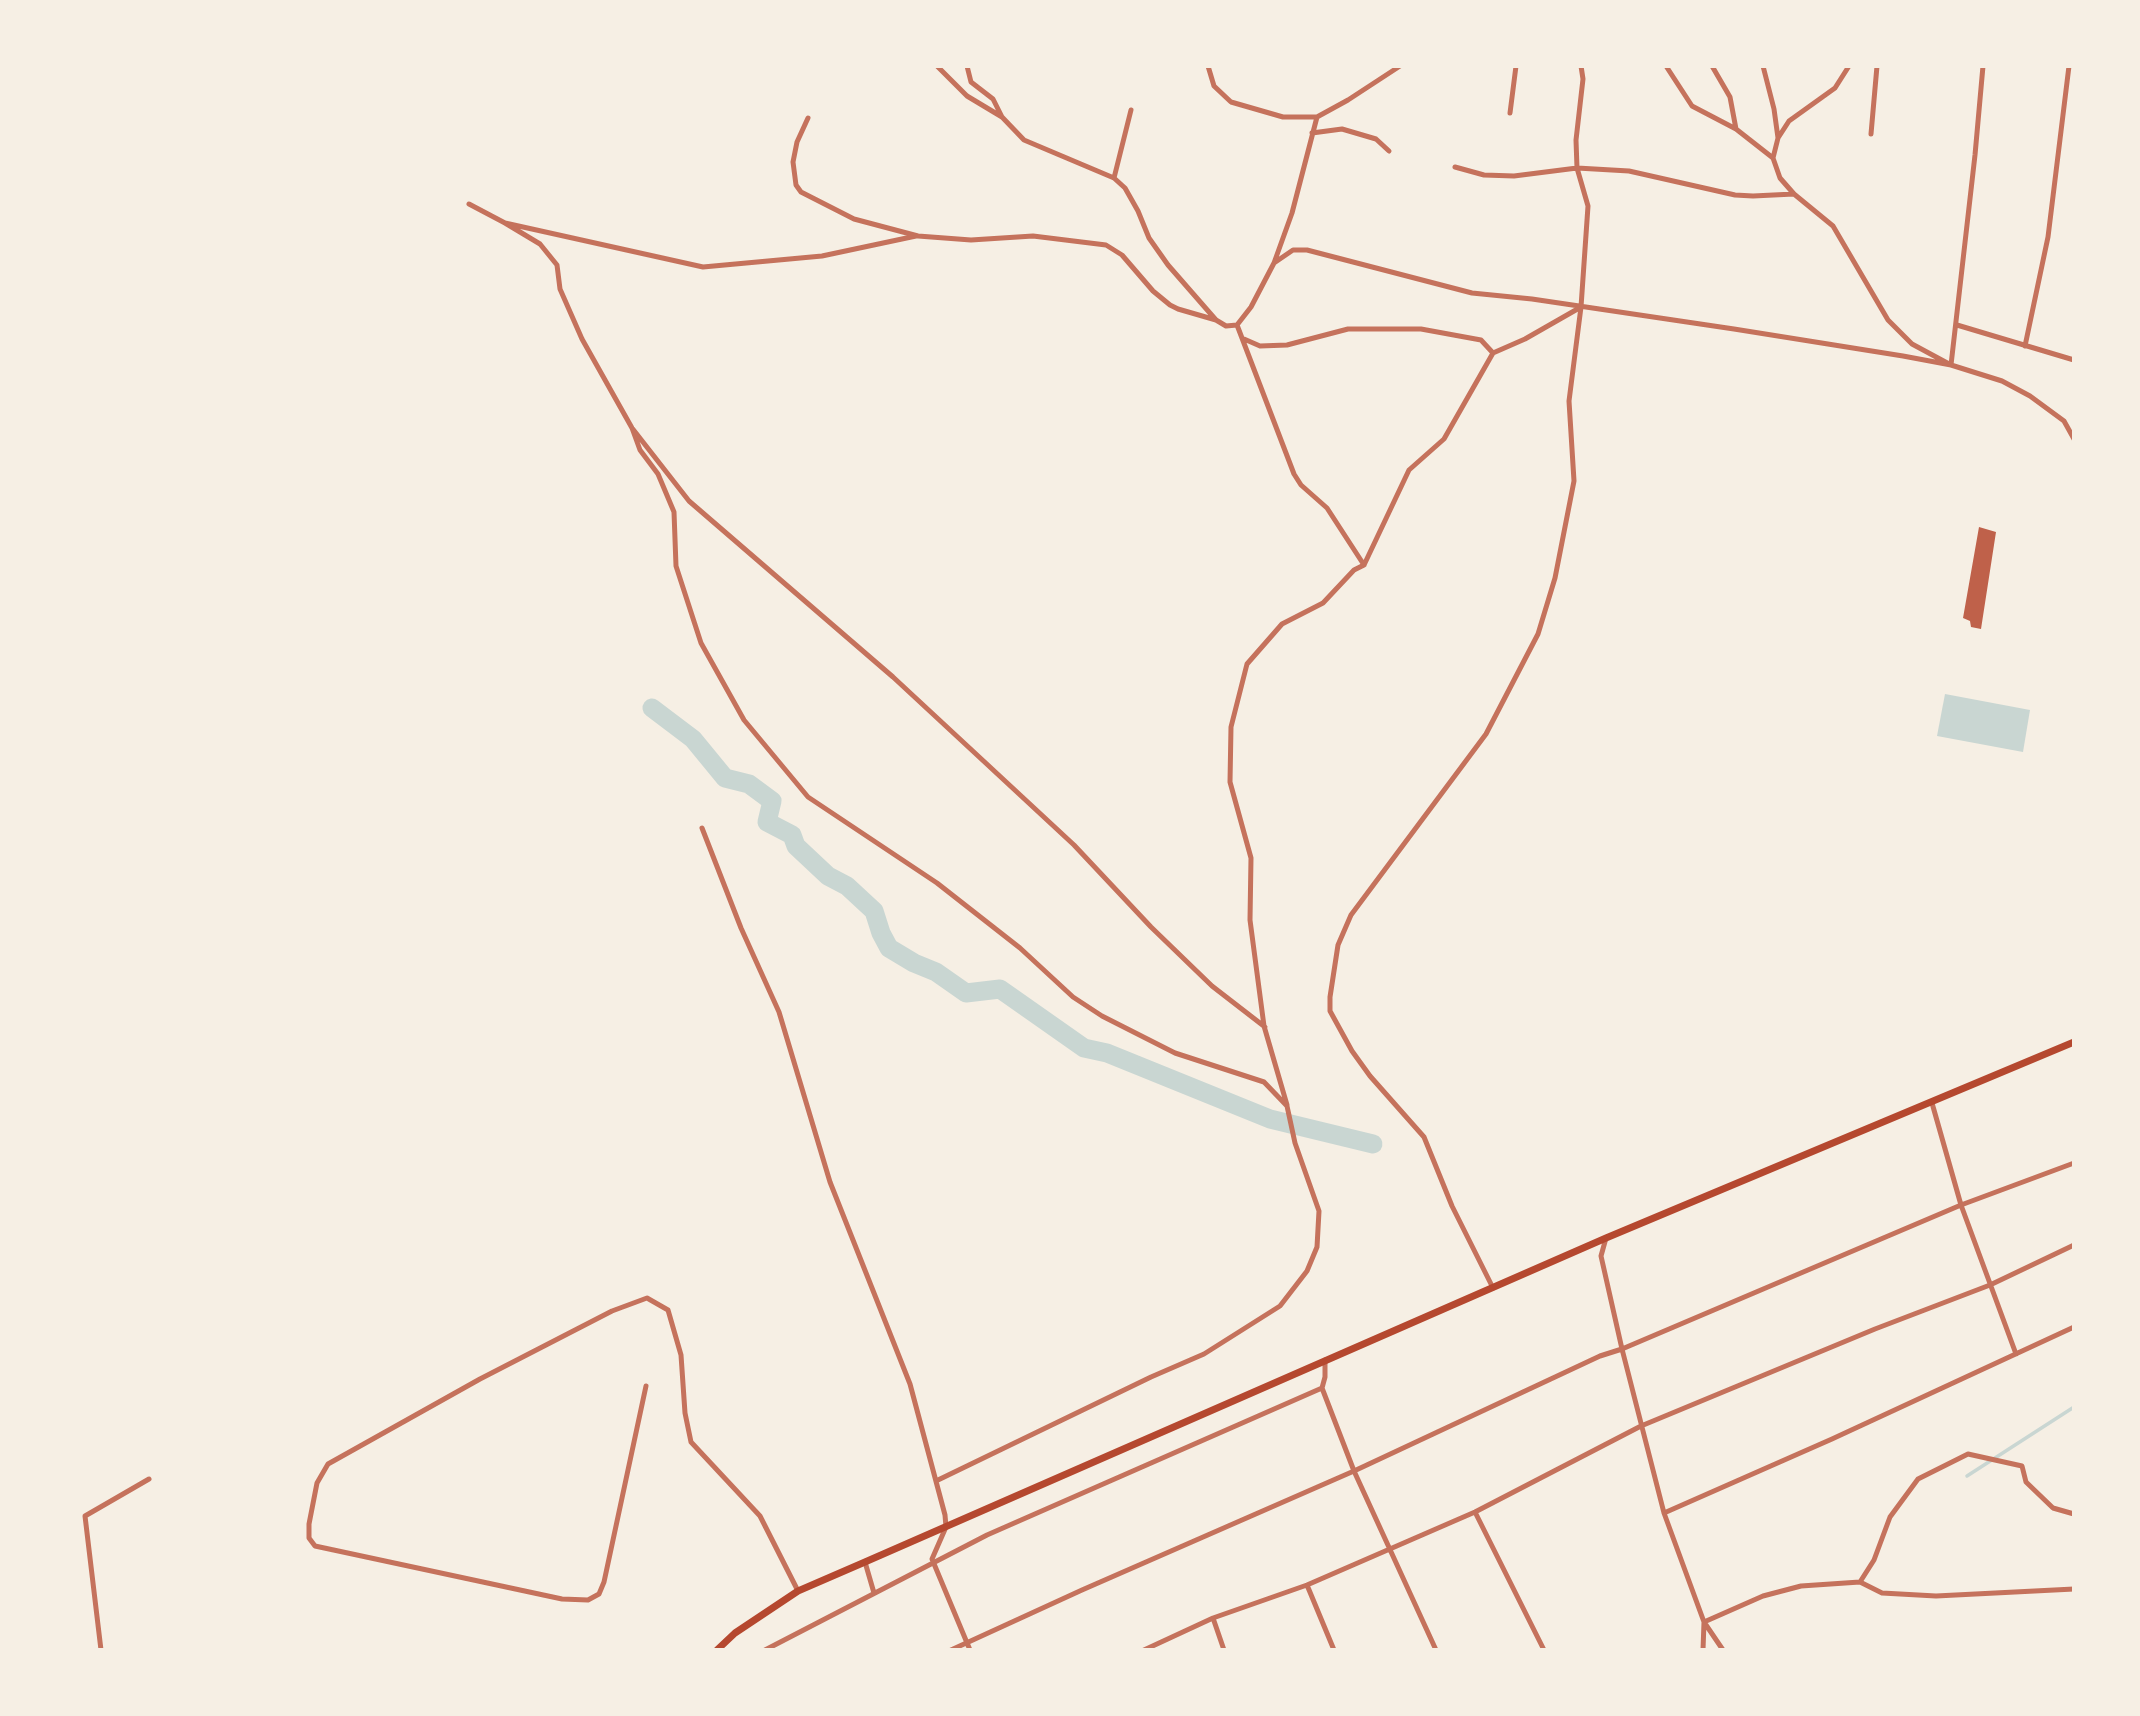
<!DOCTYPE html>
<style>
body{margin:0}
#map{position:relative;width:2140px;height:1716px;overflow:hidden;background:#f6efe4;font-family:"Golos Text",sans-serif}
canvas{display:block}
.frame{position:absolute;inset:0;border:68px solid #f6efe4;pointer-events:none}
</style>
<div id="map">
<canvas width="2140" height="1716"></canvas>
<div class="frame"></div>
</div>
<script>
const ctx = document.querySelector('canvas').getContext('2d');
ctx.lineJoin = 'round';
function fillPath(path, color) { ctx.fillStyle = color; ctx.fill(path, 'evenodd'); }
const toPath = rows => new Path2D(rows.map(r => 'M' + r).join(''));
function strokePath(path, color, width, dash) { ctx.strokeStyle = color; ctx.lineWidth = width; ctx.lineCap = dash ? 'butt' : 'round'; ctx.setLineDash(dash || []); ctx.stroke(path); }
const water = toPath([
 [1945,694,2030,710,2023,752,1937,736]
]);
const stream = toPath([
 [1967,1476,2074,1407]
]);
const river = toPath([
 [652,708,693,739,725,778,749,784,772,801,767,822,792,835,796,846,828,876,847,886,874,911,881,933,889,948,914,963,936,972,966,993,1000,989,1084,1048,1107,1053,1270,1119,1373,1144]
]);
const building = toPath([
 [1979,527,1996,532,1981,629,1971,627,1970,621,1963,618]
]);
const minor = toPath([
 [937,66,967,96,1002,117,1024,140,1114,178,1125,188,1138,211,1149,238,1168,265,1216,320,1226,326,1237,325,1251,307,1274,263,1292,213,1317,117],
 [967,66,971,82,993,99,1002,117],
 [1208,66,1214,86,1231,102,1283,117,1317,117,1348,100,1400,66],
 [1666,66,1692,106,1736,129,1773,158,1780,178,1794,194,1833,226,1888,320,1912,344,1951,365,2002,381,2030,396,2064,421,2074,439],
 [1712,66,1730,97,1736,129],
 [1763,66,1774,109,1778,138,1773,158],
 [1510,113,1516,66],
 [808,118,797,142,793,162,796,185,801,192,854,219,918,236,971,240,1033,236,1106,245,1122,255,1153,291,1170,305,1178,309,1216,320],
 [1312,133,1342,129,1376,139,1389,151],
 [1871,134,1877,66],
 [1778,138,1789,121,1835,88,1849,66],
 [1455,167,1484,175,1514,176,1577,168,1629,171,1735,195,1753,196,1794,194],
 [1114,178,1131,110],
 [469,204,505,223,703,267,822,256,916,236],
 [505,223,540,244,557,265,560,289,582,339,632,428,689,501,893,677,1074,845,1151,927,1212,986,1265,1027],
 [1274,263,1293,250,1307,250,1472,293,1532,299,1734,329,1903,356,1951,365,1975,155,1983,66],
 [1237,325,1294,474,1301,485,1327,508,1364,565],
 [1957,325,2074,360],
 [1244,339,1260,346,1287,345,1348,329,1421,329,1481,340,1493,353],
 [2025,346,2048,237,2069,66],
 [632,428,640,450,658,474,674,512,676,566,701,643,744,720,808,797,937,883,1020,948,1073,997,1102,1016,1175,1053,1264,1082,1287,1106,1295,1143,1319,1211,1317,1247,1307,1271,1280,1306,1204,1354,1151,1377,938,1480],
 [702,828,741,928,779,1012,830,1182,910,1384,945,1515,946,1527,932,1559,970,1650],
 [1932,1103,1961,1205,2016,1354],
 [1287,1105,1264,1026,1250,920,1251,858,1230,782,1231,727,1247,664,1282,624,1323,603,1354,570,1364,565,1409,470,1444,439,1493,353,1525,339,1581,307],
 [1606,1238,1601,1256,1622,1349,1664,1513,1704,1622,1723,1650],
 [1493,1288,1452,1206,1424,1137,1370,1076,1352,1051,1330,1011,1330,997,1338,945,1351,915,1486,734,1538,634,1555,578,1574,481,1569,401,1581,307,1588,206,1577,168,1576,140,1583,79,1581,66],
 [1325,1360,1325,1377,1322,1388,1354,1471,1436,1650],
 [646,1386,604,1582,599,1594,588,1600,562,1599,315,1546,309,1538,309,1524,317,1483,328,1464,480,1379,612,1311,647,1298,668,1310,681,1355,685,1413,691,1442,760,1516,798,1591],
 [1475,1512,1544,1650],
 [1664,1513,1832,1439,2074,1327],
 [865,1562,874,1593],
 [1860,1582,1874,1560,1890,1517,1918,1479,1968,1454,2022,1466,2026,1482,2053,1508,2074,1514],
 [1307,1585,1334,1650],
 [1213,1618,1224,1650],
 [1704,1622,1763,1596,1801,1586,1860,1582,1882,1593,1936,1596,2074,1589],
 [101,1650,85,1516,149,1479],
 [765,1650,987,1535,1322,1388],
 [951,1650,1082,1590,1354,1471,1600,1356,1622,1349,1961,1205,2074,1163],
 [1144,1650,1213,1618,1307,1585,1475,1512,1641,1426,1875,1329,1990,1285,2074,1245],
 [1703,1650,1704,1622]
]);
const secondary = toPath([
 [717,1650,735,1633,798,1591,865,1562,1606,1238,2074,1042]
]);
fillPath(water, '#c9d6d2');
strokePath(stream, '#c9d6d2', 3.5);
strokePath(river, '#c9d6d2', 19);
fillPath(building, '#bf614a');
strokePath(minor, '#c5725c', 5);
strokePath(secondary, '#b5482f', 7);
</script>
